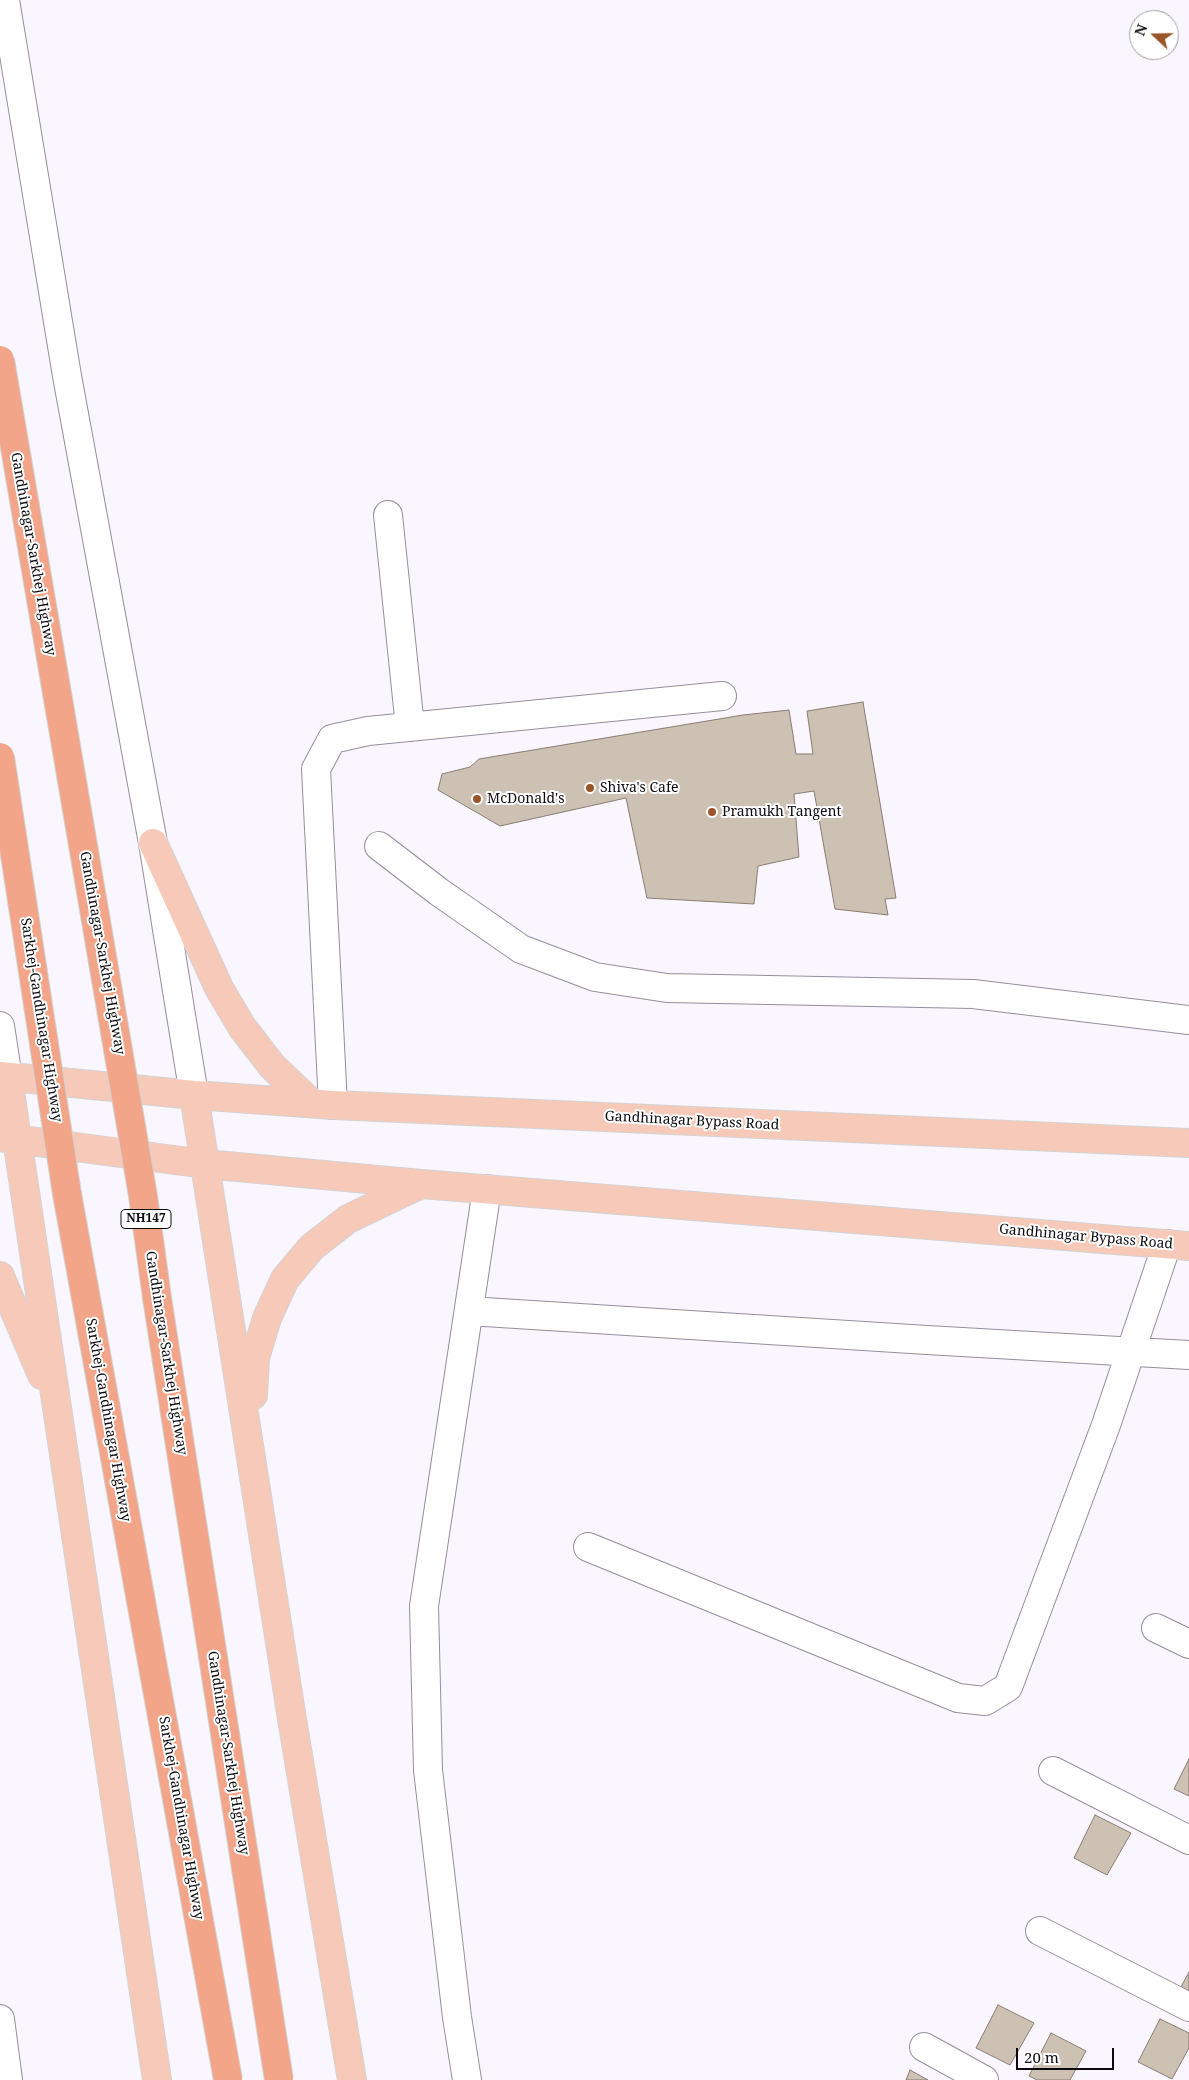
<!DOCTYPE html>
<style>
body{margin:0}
#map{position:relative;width:1189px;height:2080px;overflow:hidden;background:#faf6ff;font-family:"Noto Serif",serif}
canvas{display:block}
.north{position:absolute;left:1129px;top:10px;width:50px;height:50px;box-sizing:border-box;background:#fff;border:1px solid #9e9d9f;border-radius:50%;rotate:291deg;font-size:14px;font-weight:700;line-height:20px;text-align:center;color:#0d0a0f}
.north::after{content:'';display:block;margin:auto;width:18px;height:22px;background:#9a5529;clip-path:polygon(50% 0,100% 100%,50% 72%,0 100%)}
.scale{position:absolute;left:1016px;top:2048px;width:98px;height:22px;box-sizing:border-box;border:2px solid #0d0a0f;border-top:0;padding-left:6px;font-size:15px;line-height:18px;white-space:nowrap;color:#0d0a0f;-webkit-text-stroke:4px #fff;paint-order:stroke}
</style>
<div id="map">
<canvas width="1189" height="2080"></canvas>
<div class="north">N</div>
<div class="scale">20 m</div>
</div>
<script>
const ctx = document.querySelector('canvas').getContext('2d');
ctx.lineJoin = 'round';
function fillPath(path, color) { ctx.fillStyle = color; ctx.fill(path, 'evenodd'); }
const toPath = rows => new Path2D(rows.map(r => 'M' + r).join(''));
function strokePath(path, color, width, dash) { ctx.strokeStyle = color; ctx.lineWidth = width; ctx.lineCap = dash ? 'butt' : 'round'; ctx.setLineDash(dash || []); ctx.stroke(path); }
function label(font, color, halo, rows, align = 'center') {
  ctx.font = font + ' "Noto Serif",serif'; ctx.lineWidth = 4; ctx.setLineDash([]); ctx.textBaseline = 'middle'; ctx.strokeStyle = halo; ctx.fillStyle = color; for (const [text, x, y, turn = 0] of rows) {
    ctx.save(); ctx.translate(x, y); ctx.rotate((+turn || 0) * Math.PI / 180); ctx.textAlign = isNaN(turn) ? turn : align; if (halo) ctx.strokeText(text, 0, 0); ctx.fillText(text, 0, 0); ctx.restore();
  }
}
const building = toPath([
 [863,702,896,898,885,899,888,915,835,909,814,791,794,794,799,857,758,866,754,904,647,898,626,798,500,826,438,790,442,774,470,767,479,759,743,715,789,710,796,754,813,754,807,711,863,702],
 [1189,1759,1189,1796,1174,1789,1189,1759],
 [1095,1815,1131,1833,1107,1875,1074,1858,1095,1815],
 [1189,1972,1189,1991,1181,1987,1189,1972],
 [998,2005,1034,2023,1010,2065,976,2048,998,2005],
 [1160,2019,1189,2033,1189,2048,1172,2079,1138,2062,1160,2019],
 [1051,2033,1086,2051,1070,2080,1037,2080,1029,2076,1051,2033],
 [910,2070,928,2080,906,2080,910,2070]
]);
const minor = toPath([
 [5,0,67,376,153,843,194,1095],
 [388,515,410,727],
 [379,846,439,892,521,949,595,977,667,988,973,994,1189,1020],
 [0,1026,8,1078],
 [333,1105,316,769,332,739,368,731,722,696],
 [469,1311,927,1340,1189,1355],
 [588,1547,958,1698,985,1701,1008,1687,1106,1425,1167,1244],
 [1156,1628,1189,1644],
 [1053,1771,1189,1840],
 [1040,1931,1189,2007],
 [0,2019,8,2080],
 [924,2047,984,2080],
 [467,2080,457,2017,428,1770,424,1606,487,1189]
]);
const major = toPath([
 [153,843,219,988,242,1027,272,1066,311,1103],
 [0,1076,194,1095,333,1105,1189,1143],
 [8,1078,157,2080],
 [194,1095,292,1719,352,2080],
 [0,1137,205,1164,421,1184,1189,1246],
 [0,1276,42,1375],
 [253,1395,255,1358,267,1318,285,1279,312,1247,348,1219,421,1184]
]);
const highwayBridge = toPath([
 [0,360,143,1196,157,1298,279,2080],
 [0,757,67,1194,228,2080]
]);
const markers = [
 [590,788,5,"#9a5529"],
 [477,799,5,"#9a5529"],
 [712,812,5,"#9a5529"]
];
const shields = [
 [146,1219,50]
];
const shieldNames = [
 ["NH147",146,1219]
];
const streetNames = [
 ["Gandhinagar-Sarkhej Highway",33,554,80],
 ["Gandhinagar-Sarkhej Highway",102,953,80],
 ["Sarkhej-Gandhinagar Highway",41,1020,81],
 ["Gandhinagar Bypass Road",692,1121,3],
 ["Gandhinagar Bypass Road",1086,1237,5],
 ["Gandhinagar-Sarkhej Highway",166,1353,81],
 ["Sarkhej-Gandhinagar Highway",108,1420,80],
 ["Gandhinagar-Sarkhej Highway",228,1753,81],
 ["Sarkhej-Gandhinagar Highway",181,1818,80]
];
const poiNames = [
 ["Shiva's Cafe",600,788],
 ["McDonald's",487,799],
 ["Pramukh Tangent",722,812]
];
fillPath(building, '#cdc1b4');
strokePath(building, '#897d71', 1);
strokePath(minor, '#958e9c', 30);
strokePath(major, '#d3d3d4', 30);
strokePath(minor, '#fff', 28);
strokePath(major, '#f7c9b8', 28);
strokePath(highwayBridge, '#d3d3d4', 30, []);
strokePath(highwayBridge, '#f2a589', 28);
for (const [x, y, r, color] of markers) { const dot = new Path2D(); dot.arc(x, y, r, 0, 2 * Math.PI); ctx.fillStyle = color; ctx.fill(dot); strokePath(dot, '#fff', 2); }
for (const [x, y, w] of shields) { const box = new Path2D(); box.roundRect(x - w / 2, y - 9.5, w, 19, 4); ctx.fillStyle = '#fff'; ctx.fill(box); strokePath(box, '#0d0a0f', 1); }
label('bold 12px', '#0d0a0f', null, shieldNames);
label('14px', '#0d0a0f', '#fff', streetNames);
label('14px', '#0d0a0f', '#fff', poiNames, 'left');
</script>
